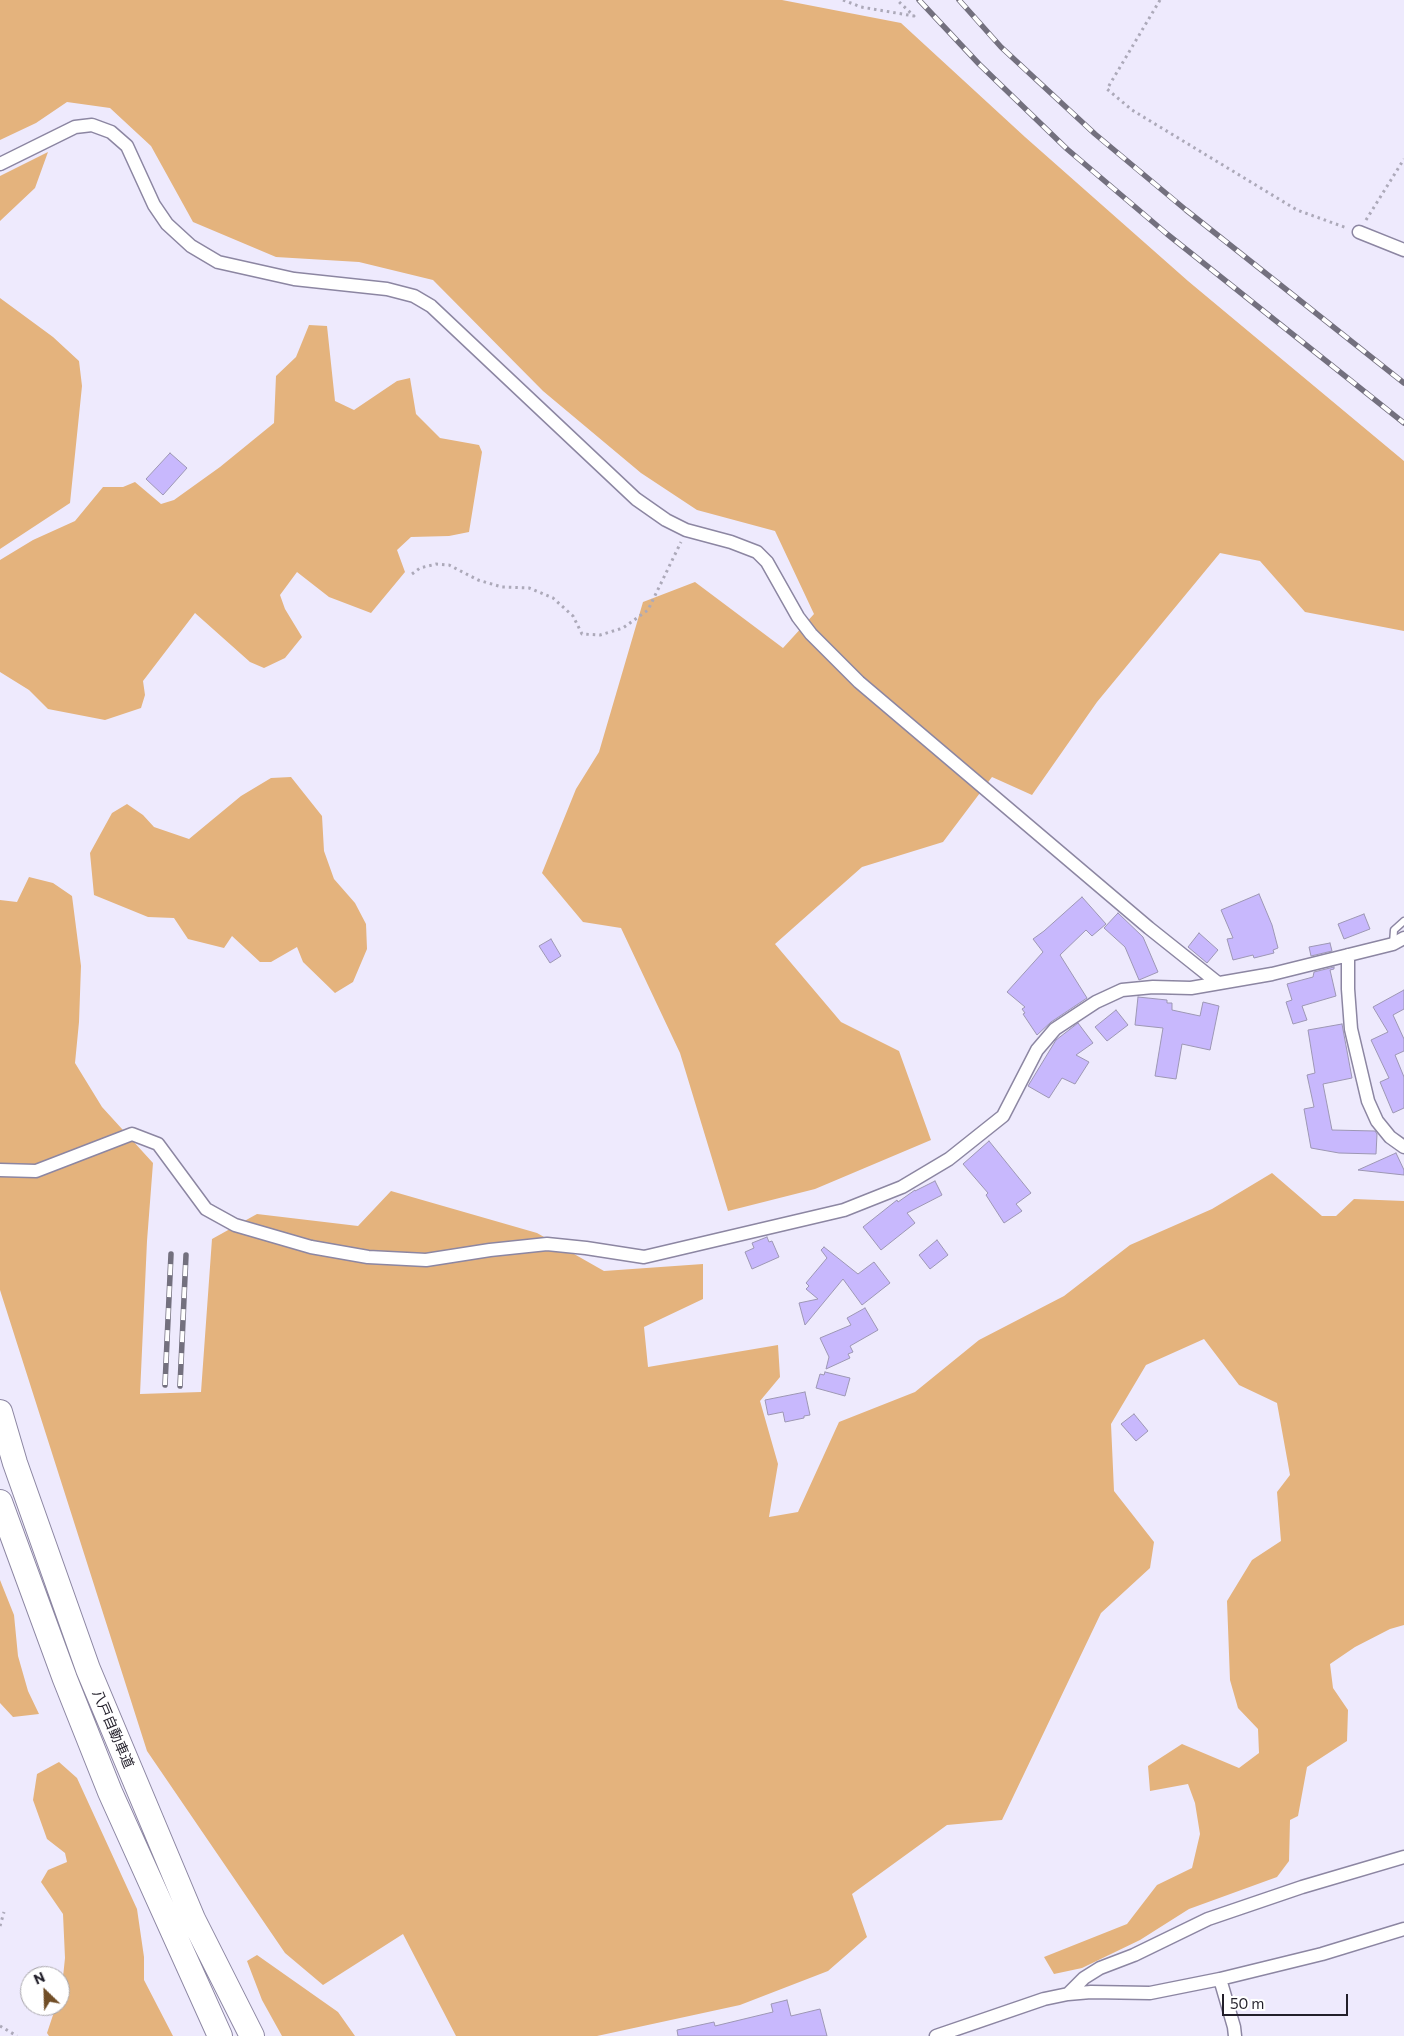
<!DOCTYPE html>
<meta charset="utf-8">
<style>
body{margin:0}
#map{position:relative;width:1404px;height:2036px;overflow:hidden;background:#eeeafd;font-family:Commissioner,sans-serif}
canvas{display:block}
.north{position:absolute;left:20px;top:1966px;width:50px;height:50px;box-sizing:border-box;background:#fff;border:1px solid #a7a5aa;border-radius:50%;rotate:336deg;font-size:14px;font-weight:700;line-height:20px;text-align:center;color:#221f2a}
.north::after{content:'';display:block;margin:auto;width:18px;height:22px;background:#714e27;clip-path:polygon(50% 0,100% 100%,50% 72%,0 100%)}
.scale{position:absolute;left:1222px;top:1994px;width:126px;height:22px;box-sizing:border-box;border:2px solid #221f2a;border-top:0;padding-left:6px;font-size:15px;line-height:18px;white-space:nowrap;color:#221f2a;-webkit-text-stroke:4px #fff;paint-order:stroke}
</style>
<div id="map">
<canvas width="1404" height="2036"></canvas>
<div class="north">N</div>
<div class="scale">50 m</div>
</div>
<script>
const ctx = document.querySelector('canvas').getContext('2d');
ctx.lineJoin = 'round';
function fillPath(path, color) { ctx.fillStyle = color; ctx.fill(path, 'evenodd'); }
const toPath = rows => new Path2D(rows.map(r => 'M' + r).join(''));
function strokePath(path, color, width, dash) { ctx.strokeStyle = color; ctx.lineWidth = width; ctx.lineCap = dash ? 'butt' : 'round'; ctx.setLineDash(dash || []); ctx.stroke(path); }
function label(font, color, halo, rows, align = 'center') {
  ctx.font = font + ' Commissioner,"Noto Sans JP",sans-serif'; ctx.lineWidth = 4.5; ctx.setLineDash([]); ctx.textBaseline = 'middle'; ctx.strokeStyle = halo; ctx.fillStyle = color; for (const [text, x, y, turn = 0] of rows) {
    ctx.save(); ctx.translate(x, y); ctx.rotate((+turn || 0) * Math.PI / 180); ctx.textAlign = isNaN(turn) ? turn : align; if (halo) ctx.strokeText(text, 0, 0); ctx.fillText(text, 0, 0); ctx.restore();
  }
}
const green = toPath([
 [0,0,782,0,901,23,1025,137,1188,281,1404,461,1404,631,1305,612,1260,561,1220,553,1097,702,1032,795,992,777,943,842,862,867,775,944,841,1022,899,1051,931,1140,815,1189,728,1211,680,1053,621,928,583,922,542,873,576,789,599,752,643,602,695,582,783,648,814,614,775,531,697,510,641,473,543,391,433,280,359,262,276,257,193,222,151,146,110,108,67,102,36,123,0,140],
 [48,152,35,188,0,221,0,176],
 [0,298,53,337,79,361,82,386,70,503,0,549],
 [309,325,327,326,335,401,354,410,397,381,410,378,416,414,440,438,479,445,482,452,469,532,449,536,411,537,397,550,405,572,371,613,329,597,297,572,280,595,285,609,302,637,285,658,264,668,250,662,195,613,143,681,145,695,141,708,105,720,48,709,29,690,0,672,0,560,33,540,75,521,103,487,123,487,135,482,161,504,174,500,220,467,274,423,276,376,296,357],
 [291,777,322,816,324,851,334,879,355,903,366,924,367,949,353,982,335,993,303,962,297,947,271,962,260,962,232,936,224,948,188,939,174,918,148,917,94,895,90,853,112,813,127,804,143,815,154,827,189,839,241,796,271,778],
 [29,877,53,883,72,896,81,966,79,1022,75,1063,102,1107,153,1163,147,1241,140,1394,201,1392,212,1239,257,1214,358,1226,391,1191,537,1233,604,1271,703,1264,703,1299,644,1327,648,1367,778,1345,780,1377,760,1401,778,1464,769,1517,798,1512,839,1422,915,1392,979,1340,1064,1296,1130,1245,1212,1209,1272,1173,1322,1216,1336,1216,1354,1199,1404,1201,1404,1625,1390,1629,1355,1647,1330,1664,1333,1688,1348,1710,1347,1741,1307,1767,1298,1816,1290,1820,1289,1861,1277,1877,1189,1909,1140,1940,1082,1968,1054,1974,1044,1957,1127,1924,1157,1885,1192,1868,1200,1834,1195,1803,1188,1784,1150,1791,1148,1766,1182,1744,1239,1768,1259,1753,1258,1729,1238,1708,1230,1680,1227,1601,1252,1560,1281,1541,1277,1492,1290,1475,1277,1403,1239,1385,1204,1339,1146,1365,1111,1424,1114,1491,1154,1542,1150,1568,1101,1613,1002,1820,947,1825,852,1894,867,1937,828,1971,740,2005,597,2036,456,2036,403,1934,323,1985,285,1953,147,1751,0,1290,0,900,17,902],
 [0,1580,14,1615,18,1656,28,1691,39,1714,13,1717,0,1703],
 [59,1762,77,1778,137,1909,144,1957,144,1980,173,2036,49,2036,47,2033,56,2006,60,2006,65,1958,63,1914,41,1882,48,1870,67,1862,65,1853,47,1839,33,1800,37,1774],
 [257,1955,338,2012,355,2036,282,2036,262,2000,247,1961]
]);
const building = toPath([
 [170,453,187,468,163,495,146,479,170,453],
 [1259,894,1272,925,1278,948,1273,950,1274,953,1254,958,1253,955,1233,960,1227,939,1233,938,1221,910,1259,894],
 [1082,897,1106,924,1092,936,1086,930,1060,955,1087,998,1051,1022,1037,1035,1023,1014,1025,1013,1022,1009,1025,1007,1007,992,1043,952,1033,939,1044,931,1082,897],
 [1118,913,1143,937,1158,972,1139,980,1125,947,1104,928,1118,913],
 [1364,914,1370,929,1344,939,1338,924,1364,914],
 [1199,933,1218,950,1207,963,1188,947,1199,933],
 [551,939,561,956,550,963,539,946,551,939],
 [1330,943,1332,951,1311,956,1309,947,1330,943],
 [1334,967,1334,969,1330,970,1336,996,1302,1006,1307,1020,1293,1024,1286,1002,1292,1000,1287,984,1313,977,1314,972,1334,967],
 [1404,990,1404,1009,1393,1015,1404,1039,1404,1051,1395,1055,1404,1077,1404,1108,1393,1113,1380,1082,1389,1078,1371,1040,1388,1032,1373,1007,1404,990],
 [1138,997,1167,1000,1167,1003,1172,1003,1172,1010,1200,1016,1203,1002,1219,1006,1210,1050,1182,1044,1176,1079,1155,1076,1163,1028,1135,1025,1138,997],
 [1116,1010,1128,1025,1107,1041,1095,1027,1116,1010],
 [1078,1023,1093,1043,1076,1055,1089,1062,1075,1084,1062,1078,1049,1098,1028,1086,1056,1040,1078,1023],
 [1342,1024,1352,1078,1323,1084,1332,1130,1375,1131,1377,1134,1376,1154,1339,1153,1311,1148,1304,1109,1314,1107,1307,1075,1315,1073,1308,1030,1342,1024],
 [989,1141,1031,1193,1016,1204,1022,1211,1004,1223,986,1195,988,1193,963,1164,989,1141],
 [1396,1153,1404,1170,1404,1175,1358,1170,1396,1153],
 [935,1181,942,1195,907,1213,915,1223,881,1250,863,1227,897,1200,898,1202,915,1190,915,1191,935,1181],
 [767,1237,769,1242,772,1241,779,1257,752,1269,745,1252,754,1248,752,1243,767,1237],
 [937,1240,948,1255,930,1269,919,1255,937,1240],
 [824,1247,858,1274,874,1262,890,1283,862,1305,843,1279,805,1325,799,1303,818,1299,806,1289,809,1286,806,1283,827,1258,821,1250,824,1247],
 [865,1308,878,1330,850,1346,853,1352,848,1354,850,1358,826,1369,829,1357,820,1338,851,1325,847,1318,865,1308],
 [825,1372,850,1378,845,1396,816,1388,820,1374,824,1375,825,1372],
 [805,1392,810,1415,804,1416,804,1418,785,1422,783,1412,768,1415,765,1400,805,1392],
 [1134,1414,1148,1431,1136,1441,1121,1424,1134,1414],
 [787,2000,791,2016,820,2009,827,2036,678,2036,677,2030,714,2022,715,2026,773,2012,771,2004,787,2000]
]);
const path = toPath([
 [843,0,861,7,914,16,897,0],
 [1160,0,1107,89,1132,110,1297,210,1347,228],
 [1366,220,1404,159],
 [412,574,420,568,436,564,449,565,478,580,502,587,529,588,553,598,573,616,582,634,600,635,623,628,648,610,681,542],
 [0,1926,4,1912],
 [0,2026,17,2036]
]);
const service = toPath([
 [1393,944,1394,930,1404,921]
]);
const minor = toPath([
 [0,164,75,127,92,125,111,132,127,146,154,205,167,224,191,246,218,262,294,279,387,289,414,296,431,306,636,499,666,520,686,530,731,542,757,552,767,562,798,617,811,634,859,682,1149,928,1218,983],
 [1359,232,1404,250],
 [1348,955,1348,989,1351,1029,1368,1101,1377,1121,1390,1137,1404,1147],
 [0,1170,36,1171,132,1134,158,1144,206,1209,235,1225,311,1247,368,1257,426,1260,490,1250,547,1244,586,1248,644,1257,844,1210,902,1187,949,1159,1003,1116,1037,1050,1055,1029,1096,1002,1122,990,1153,987,1191,988,1272,974,1393,944,1404,938],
 [1220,1979,1234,2027,1235,2036],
 [1068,1994,1084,1978,1100,1968,1134,1955,1208,1919,1302,1887,1404,1857],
 [936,2036,1044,1999,1068,1994,1091,1992,1150,1993,1220,1979,1322,1954,1404,1929]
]);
const motorway = toPath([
 [0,1412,15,1463,88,1669,193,1919,252,2036],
 [0,1502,65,1679,110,1792,220,2036]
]);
const rail = toPath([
 [919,0,979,64,1067,149,1167,234,1404,423],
 [959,0,1001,47,1095,134,1186,210,1404,383],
 [165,1385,171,1254],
 [180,1386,186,1255]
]);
const streetNames = [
 ["八戸自動車道",113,1729,67]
];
fillPath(green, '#e4b37d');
fillPath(building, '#c8b8fd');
strokePath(building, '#9d97b4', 1);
strokePath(service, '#8c86a2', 9);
strokePath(minor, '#8c86a2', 15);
strokePath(motorway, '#8c86a2', 26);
strokePath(path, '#aca9b9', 3, [2.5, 4]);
strokePath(service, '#fff', 6);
strokePath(minor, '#fff', 12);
strokePath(motorway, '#fff', 24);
strokePath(rail, '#73707e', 5.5);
strokePath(rail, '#fff', 4, [11]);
label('14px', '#221f2a', '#fff', streetNames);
</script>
